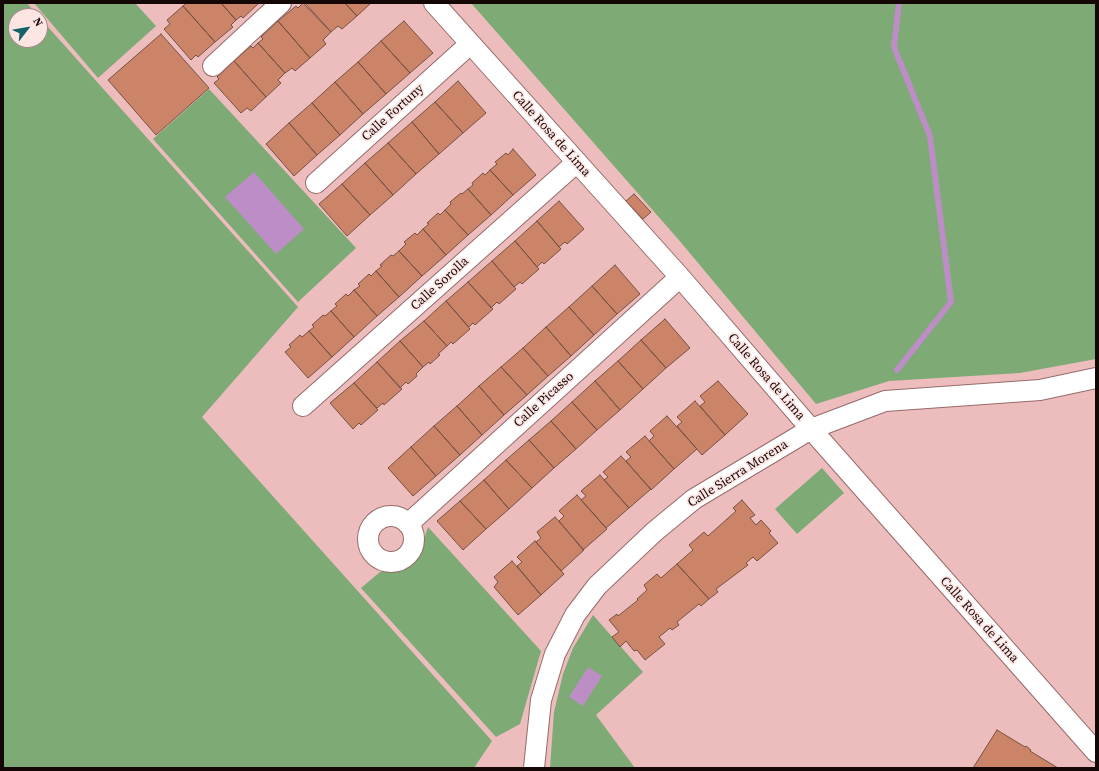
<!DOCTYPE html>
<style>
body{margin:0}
#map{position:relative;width:1099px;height:771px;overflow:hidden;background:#ecbdbc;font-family:"Source Serif 4",serif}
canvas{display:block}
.frame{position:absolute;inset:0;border:4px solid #160707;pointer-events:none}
.north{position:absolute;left:8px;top:8px;width:40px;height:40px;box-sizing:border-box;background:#fde5e3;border:1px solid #a18c8b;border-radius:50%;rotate:59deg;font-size:11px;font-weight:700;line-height:16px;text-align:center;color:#160707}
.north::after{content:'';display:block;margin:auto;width:14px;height:18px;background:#126267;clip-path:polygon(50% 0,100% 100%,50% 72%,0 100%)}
</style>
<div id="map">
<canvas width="1099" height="771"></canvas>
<div class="frame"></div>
<div class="north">N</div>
</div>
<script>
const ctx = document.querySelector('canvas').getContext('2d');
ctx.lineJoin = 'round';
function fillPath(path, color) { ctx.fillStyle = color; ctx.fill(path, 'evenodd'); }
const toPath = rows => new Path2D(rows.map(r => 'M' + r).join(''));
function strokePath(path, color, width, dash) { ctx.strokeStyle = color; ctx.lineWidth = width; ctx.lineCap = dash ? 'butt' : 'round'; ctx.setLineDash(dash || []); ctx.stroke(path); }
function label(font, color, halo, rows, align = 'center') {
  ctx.font = font + ' "Source Serif 4",serif'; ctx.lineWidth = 3.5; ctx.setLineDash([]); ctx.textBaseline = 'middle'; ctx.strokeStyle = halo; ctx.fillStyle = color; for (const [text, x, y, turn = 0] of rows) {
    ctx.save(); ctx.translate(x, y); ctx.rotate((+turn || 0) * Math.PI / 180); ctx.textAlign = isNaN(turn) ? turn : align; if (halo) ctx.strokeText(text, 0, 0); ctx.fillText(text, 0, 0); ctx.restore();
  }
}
const green = toPath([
 [3,3,27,3,38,16,16,16,16,40,40,40,40,18,298,307,202,417,492,741,474,768,3,768],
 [34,3,135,3,156,26,98,78],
 [471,3,1096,3,1096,359,1020,373,889,381,816,404,678,239],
 [209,89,356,248,298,302,153,139],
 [822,468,844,493,797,534,775,509],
 [428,527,541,651,520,724,496,737,361,588,380,572,409,566,421,548],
 [593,615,643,672,596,715,635,768,550,768,554,712,563,674,573,648]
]);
const water = toPath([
 [254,172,304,229,276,254,225,197],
 [588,667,602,676,583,706,569,697]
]);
const stream = toPath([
 [897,370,951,302,930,136,894,47,899,3]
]);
const building = toPath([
 [187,3,221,3,236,20,231,25,233,27,215,42,183,6,187,3],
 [221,3,259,3,243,18,241,16,236,20,221,3],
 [303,3,331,32,323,40,326,44,310,58,278,21,296,6,298,8,303,3],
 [305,3,345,3,357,16,342,29,338,26,331,32,305,3],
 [345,3,371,3,357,16,345,3],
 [183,6,215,42,198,57,196,55,191,60,164,29,170,24,167,20,183,6],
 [278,21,310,58,295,71,292,68,285,73,258,43,263,39,261,37,278,21],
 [404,21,433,53,410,73,381,41,404,21],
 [161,34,209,88,156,135,108,80,161,34],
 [381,41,410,73,386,94,358,62,381,41],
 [258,43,285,73,278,80,281,83,266,97,234,61,251,46,253,48,258,43],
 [234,61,266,97,251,111,247,108,241,113,214,83,219,79,217,77,234,61],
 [358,62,386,94,363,114,335,82,358,62],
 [458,81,486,113,463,133,435,102,458,81],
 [335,82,363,114,340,135,312,103,335,82],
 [435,102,463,133,439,154,412,122,435,102],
 [312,103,340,135,317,155,289,123,312,103],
 [412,122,439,154,416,174,388,143,412,122],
 [289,123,317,155,294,176,266,144,289,123],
 [388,143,416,174,393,195,365,163,388,143],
 [513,149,536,175,513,195,490,170,497,164,495,162,506,153,508,155,513,149],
 [365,163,393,195,370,215,342,184,365,163],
 [490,170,513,195,491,215,468,189,473,185,472,183,483,173,485,175,490,170],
 [342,184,370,215,347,236,319,204,342,184],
 [468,189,491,215,468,235,445,210,451,204,450,202,461,193,462,194,468,189],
 [634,194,651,212,643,219,626,201,634,194],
 [559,201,584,229,567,244,565,242,559,247,537,221,559,201],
 [445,210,468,235,446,255,423,229,429,224,427,223,438,213,440,215,445,210],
 [537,221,561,249,544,264,542,262,537,267,515,241,537,221],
 [423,229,446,255,422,276,399,251,406,244,404,242,415,233,417,235,423,229],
 [515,241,539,269,522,284,520,282,514,287,492,261,515,241],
 [399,251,422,276,399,297,376,271,382,266,380,265,391,255,393,256,399,251],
 [492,261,516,289,499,304,497,302,491,308,468,282,492,261],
 [615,265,640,294,617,314,592,286,615,265],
 [376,271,399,297,377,316,354,290,360,286,358,284,369,274,371,276,376,271],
 [468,282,493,309,475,325,473,323,469,327,446,301,468,282],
 [592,286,617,314,594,335,569,307,592,286],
 [354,290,377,316,354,337,331,311,337,306,335,304,346,294,348,296,354,290],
 [446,301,470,329,453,344,451,342,447,346,424,321,446,301],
 [569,307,594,335,571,356,546,327,569,307],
 [331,311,354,337,332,357,309,331,314,327,312,325,323,315,325,316,331,311],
 [665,319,690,348,666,368,641,340,665,319],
 [424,321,447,346,438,354,440,355,430,364,429,362,423,367,400,341,424,321],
 [546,327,571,356,548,376,523,348,546,327],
 [309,331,332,357,308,378,285,352,291,347,289,345,300,335,302,337,309,331],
 [641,340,666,368,643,389,618,361,641,340],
 [400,341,423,367,416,374,417,376,408,384,406,382,400,388,377,362,400,341],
 [523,348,548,376,527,395,501,367,523,348],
 [618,361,643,389,620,410,595,381,618,361],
 [377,362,402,389,384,405,383,403,377,408,354,383,377,362],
 [501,367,527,395,504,415,479,386,501,367],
 [595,381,620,410,597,430,572,402,595,381],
 [718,381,748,414,725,435,700,406,705,402,700,396,718,381],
 [354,383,378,410,361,425,359,423,353,429,330,403,354,383],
 [479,386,504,415,482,435,457,406,479,386],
 [695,401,725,435,702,455,677,426,682,422,677,417,695,401],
 [572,402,597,430,576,449,551,421,572,402],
 [457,406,482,435,460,455,434,426,457,406],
 [667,416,697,449,674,469,649,441,654,436,650,431,667,416],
 [551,421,576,449,554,468,529,440,551,421],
 [434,426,460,455,436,476,411,447,434,426],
 [645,436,674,469,651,490,626,461,631,457,626,452,645,436],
 [529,440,554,468,532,488,506,460,529,440],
 [411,447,436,476,413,496,388,468,411,447],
 [621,456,651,489,629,508,604,480,608,477,603,472,621,456],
 [506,460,532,488,509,509,484,480,506,460],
 [600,475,629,508,606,528,581,500,586,496,581,491,600,475],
 [484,480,509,509,486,529,460,501,484,480],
 [577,495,607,529,583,550,559,521,564,516,559,511,577,495],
 [742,500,755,515,750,518,756,525,761,520,771,531,769,533,778,543,757,561,753,557,746,563,748,565,716,589,718,592,709,599,677,564,693,550,689,545,704,532,708,536,736,511,733,508,742,500],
 [460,501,486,529,463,550,437,521,460,501],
 [555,517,584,550,561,571,536,542,541,538,537,532,555,517],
 [535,541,564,574,541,595,517,566,522,562,517,557,535,541],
 [512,561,541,595,518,615,494,587,498,582,494,577,512,561],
 [677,564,709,599,701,606,699,604,677,622,679,625,672,630,670,628,659,637,665,644,645,660,637,650,634,651,626,641,620,647,612,637,619,632,609,620,617,614,618,616,638,600,637,599,647,590,644,585,657,574,661,578,677,564],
 [997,730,1025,747,1026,746,1031,750,1030,751,1058,768,973,768,997,730]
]);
const minor = toPath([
 [434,3,680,277,811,429,1096,752],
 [213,66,281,3],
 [316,183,470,44],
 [303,406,577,162],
 '368 539a23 23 0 1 1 46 0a23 23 0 1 1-46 0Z',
 [408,524,680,277],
 [534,768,541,700,555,654,575,615,597,586,654,532,694,499,811,429,885,401,1040,390,1096,378]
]);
const streetNames = [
 ["Calle Fortuny",393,113,-42],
 ["Calle Rosa de Lima",551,134,48],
 ["Calle Sorolla",440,284,-42],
 ["Calle Rosa de Lima",766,377,49],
 ["Calle Picasso",544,400,-42],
 ["Calle Sierra Morena",738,474,-32],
 ["Calle Rosa de Lima",979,620,48]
];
fillPath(green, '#7eaa76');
fillPath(water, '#bd8dc6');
strokePath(stream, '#bd8dc6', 6);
fillPath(building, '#cc8469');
strokePath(building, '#755143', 1);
strokePath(minor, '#966c6b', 22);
strokePath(minor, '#fff', 20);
label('13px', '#160707', '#fde5e3', streetNames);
</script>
